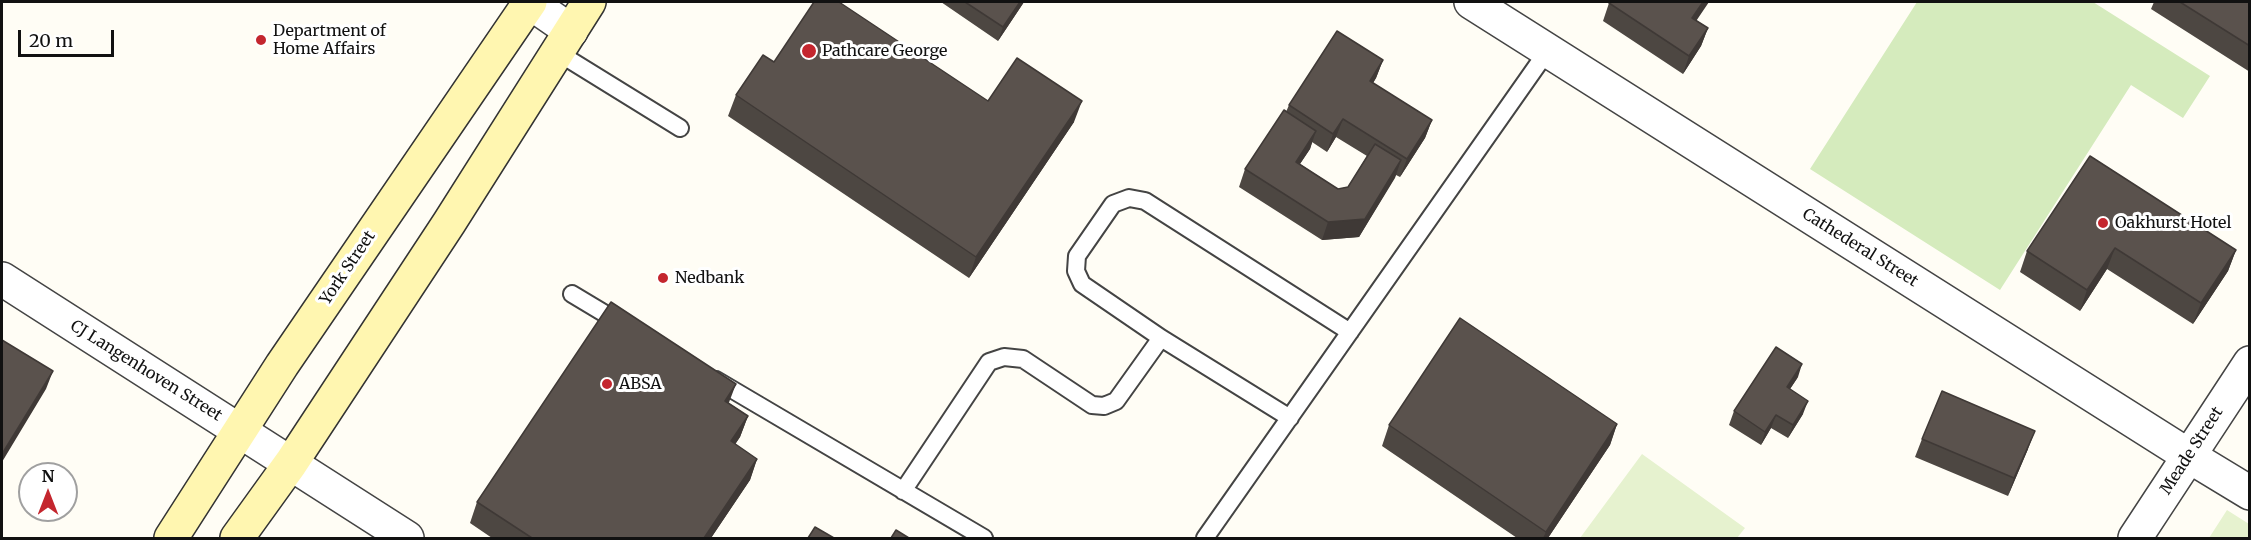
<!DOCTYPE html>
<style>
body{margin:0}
#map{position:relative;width:2251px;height:540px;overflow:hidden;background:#fffdf5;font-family:Merriweather,serif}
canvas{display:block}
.frame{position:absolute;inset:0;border:3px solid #111;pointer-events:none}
.north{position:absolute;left:18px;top:462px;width:60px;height:60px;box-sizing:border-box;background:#fff;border:2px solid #a0a0a0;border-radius:50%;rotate:0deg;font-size:16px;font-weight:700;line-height:24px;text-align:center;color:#111}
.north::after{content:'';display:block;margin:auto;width:21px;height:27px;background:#c4262e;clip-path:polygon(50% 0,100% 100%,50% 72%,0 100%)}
.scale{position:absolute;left:18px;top:30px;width:96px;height:27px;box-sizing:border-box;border:3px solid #111;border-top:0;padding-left:8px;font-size:18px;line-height:21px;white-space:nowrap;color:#111;-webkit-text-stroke:4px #fff;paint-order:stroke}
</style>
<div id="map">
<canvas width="2251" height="540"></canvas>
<div class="frame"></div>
<div class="north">N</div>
<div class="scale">20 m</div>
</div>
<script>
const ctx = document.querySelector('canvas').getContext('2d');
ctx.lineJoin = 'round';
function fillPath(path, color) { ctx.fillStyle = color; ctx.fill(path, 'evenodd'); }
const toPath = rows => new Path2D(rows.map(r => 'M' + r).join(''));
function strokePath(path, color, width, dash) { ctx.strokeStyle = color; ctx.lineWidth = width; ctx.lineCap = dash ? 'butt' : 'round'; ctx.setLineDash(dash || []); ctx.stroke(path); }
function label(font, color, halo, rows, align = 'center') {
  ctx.font = font + ' Merriweather,serif'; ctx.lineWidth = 6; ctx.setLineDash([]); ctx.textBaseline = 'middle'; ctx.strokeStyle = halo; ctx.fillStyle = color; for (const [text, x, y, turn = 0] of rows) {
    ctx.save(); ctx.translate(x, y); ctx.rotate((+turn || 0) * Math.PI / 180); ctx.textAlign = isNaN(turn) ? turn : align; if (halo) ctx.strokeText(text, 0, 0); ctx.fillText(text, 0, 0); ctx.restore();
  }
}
const green = toPath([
 [1917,2,2093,2,2210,76,2183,118,2131,85,2000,290,1810,169]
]);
const pitch = toPath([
 [1642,454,1745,528,1737,538,1580,538],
 [2227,510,2249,524,2249,538,2209,538]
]);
const service = toPath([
 [557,52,680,128],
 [572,294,622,324],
 [716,380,984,538],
 [1290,418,1161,338,1082,284,1076,271,1077,256,1113,204,1129,198,1145,201,1350,332],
 [903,491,989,362,1004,357,1023,359,1092,405,1104,406,1116,401,1161,338],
 [1205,538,1548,50]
]);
const minor = toPath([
 [529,2,571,31],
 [1471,2,2189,456,2250,493],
 [2135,538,2250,363]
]);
const tertiary = toPath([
 [2,279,407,538]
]);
const secondary = toPath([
 [171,538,282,365,530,2],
 [237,538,291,463,449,223,589,2]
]);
const wall = toPath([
 [941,2,1024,2,998,41],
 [2154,2,2250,2,2250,72,2151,9],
 [1609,3,1696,20,1708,28,1701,46,1683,74,1603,21],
 [1383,60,1376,78,1373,83,1432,120,1425,138,1400,177,1396,175,1359,237,1322,240,1239,187,1245,169,1286,112,1289,105],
 [1336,137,1367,156,1348,187,1338,189,1300,164,1310,149,1312,142,1327,152],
 [774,62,988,101,1074,122,969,278,728,116,736,95],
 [2090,156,2236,250,2228,271,2193,324,2107,269,2080,311,2020,272,2027,251],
 [1798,377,1790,389,1803,414,1788,438,1771,428,1761,445,1729,425,1734,411],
 [729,403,748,416,740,437,735,444,757,459,750,480,711,538,492,538,470,523,477,502],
 [1617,424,1610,445,1548,538,1517,538,1382,446,1389,425],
 [1922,439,2028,449,2008,496,1915,457]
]);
const shadedWall = toPath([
 [1020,2,1024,2,998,41,1003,27],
 [1703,2,1709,2,1686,36,1692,18],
 [1708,28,1701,46,1683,74,1689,56],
 [1383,60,1376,78,1363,99,1370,81],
 [1082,101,1074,122,969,278,976,257],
 [1343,119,1336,137,1327,152,1333,134],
 [1432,120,1425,138,1400,177,1407,159],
 [1316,131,1310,149,1289,180,1296,162],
 [1401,160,1395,178,1359,237,1322,240,1328,222],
 [2115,248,2107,269,2080,311,2087,290],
 [2236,250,2228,271,2193,324,2201,303],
 [1802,364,1798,377,1782,401,1787,387],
 [53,371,46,389,2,462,2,454],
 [736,384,728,405,725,401],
 [1808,401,1803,414,1788,438,1793,425],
 [1776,415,1771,428,1761,445,1765,432],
 [748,416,740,437,723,463,731,441],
 [1617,424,1610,445,1548,538,1543,538,1546,532],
 [2035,431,2028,449,2008,496,2014,478],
 [757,459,750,480,711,538,704,538]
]);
const building = toPath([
 [814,2,839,2,988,101,1017,58,1082,101,976,257,736,95,763,55,774,62,814,2],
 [965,2,1020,2,1003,27,965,2],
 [1610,2,1703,2,1692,18,1708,28,1689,56,1609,3,1610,2],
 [2180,2,2250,2,2250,46,2180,2],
 [1337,31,1383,60,1370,81,1432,120,1407,159,1343,119,1333,134,1289,105,1337,31],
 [1284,110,1316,131,1296,162,1338,189,1348,187,1375,144,1401,160,1365,219,1328,222,1245,169,1284,110],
 [2090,156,2236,250,2201,303,2115,248,2087,290,2027,251,2090,156],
 [611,302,736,384,725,401,748,416,731,441,757,459,704,538,532,538,477,502,611,302],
 [1460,318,1617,424,1546,532,1389,425,1460,318],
 [2,340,53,371,2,454,2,340],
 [1776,347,1802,364,1787,387,1808,401,1793,425,1776,415,1765,432,1734,411,1776,347],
 [1942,391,2035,431,2014,478,1922,439,1942,391],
 [815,527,834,538,808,538,815,527],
 [896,530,909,538,891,538,896,530]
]);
const markers = [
 [261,40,6,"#c4262e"],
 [809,51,8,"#c4262e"],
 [2103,223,6,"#c4262e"],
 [663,278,6,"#c4262e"],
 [607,384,6,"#c4262e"]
];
const poiNames = [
 ["Department of",273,31],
 ["Home Affairs",273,49],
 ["Pathcare George",822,51],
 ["Oakhurst Hotel",2115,223],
 ["Nedbank",675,278],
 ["ABSA",619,384]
];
const streetNames = [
 ["Cathederal Street",1860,248,32],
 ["York Street",348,268,-56],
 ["CJ Langenhoven Street",146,371,32],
 ["Meade Street",2192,451,-57]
];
fillPath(green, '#d5ebbd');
fillPath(pitch, '#e6f2cf');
strokePath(service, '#444', 20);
strokePath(minor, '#444', 36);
strokePath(tertiary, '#444', 36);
strokePath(secondary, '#333', 36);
strokePath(service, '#fff', 16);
strokePath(minor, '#fff', 33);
strokePath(tertiary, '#fff', 33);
strokePath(secondary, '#fff6b0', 33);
fillPath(wall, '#4d4742');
fillPath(shadedWall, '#3f3936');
fillPath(building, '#5a524d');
strokePath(building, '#3f3936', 1.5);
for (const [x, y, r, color] of markers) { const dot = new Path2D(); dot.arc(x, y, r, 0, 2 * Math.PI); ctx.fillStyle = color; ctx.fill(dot); strokePath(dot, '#fff', 2); }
label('16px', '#111', '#fff', poiNames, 'left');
label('16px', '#111', '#fff', streetNames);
</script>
